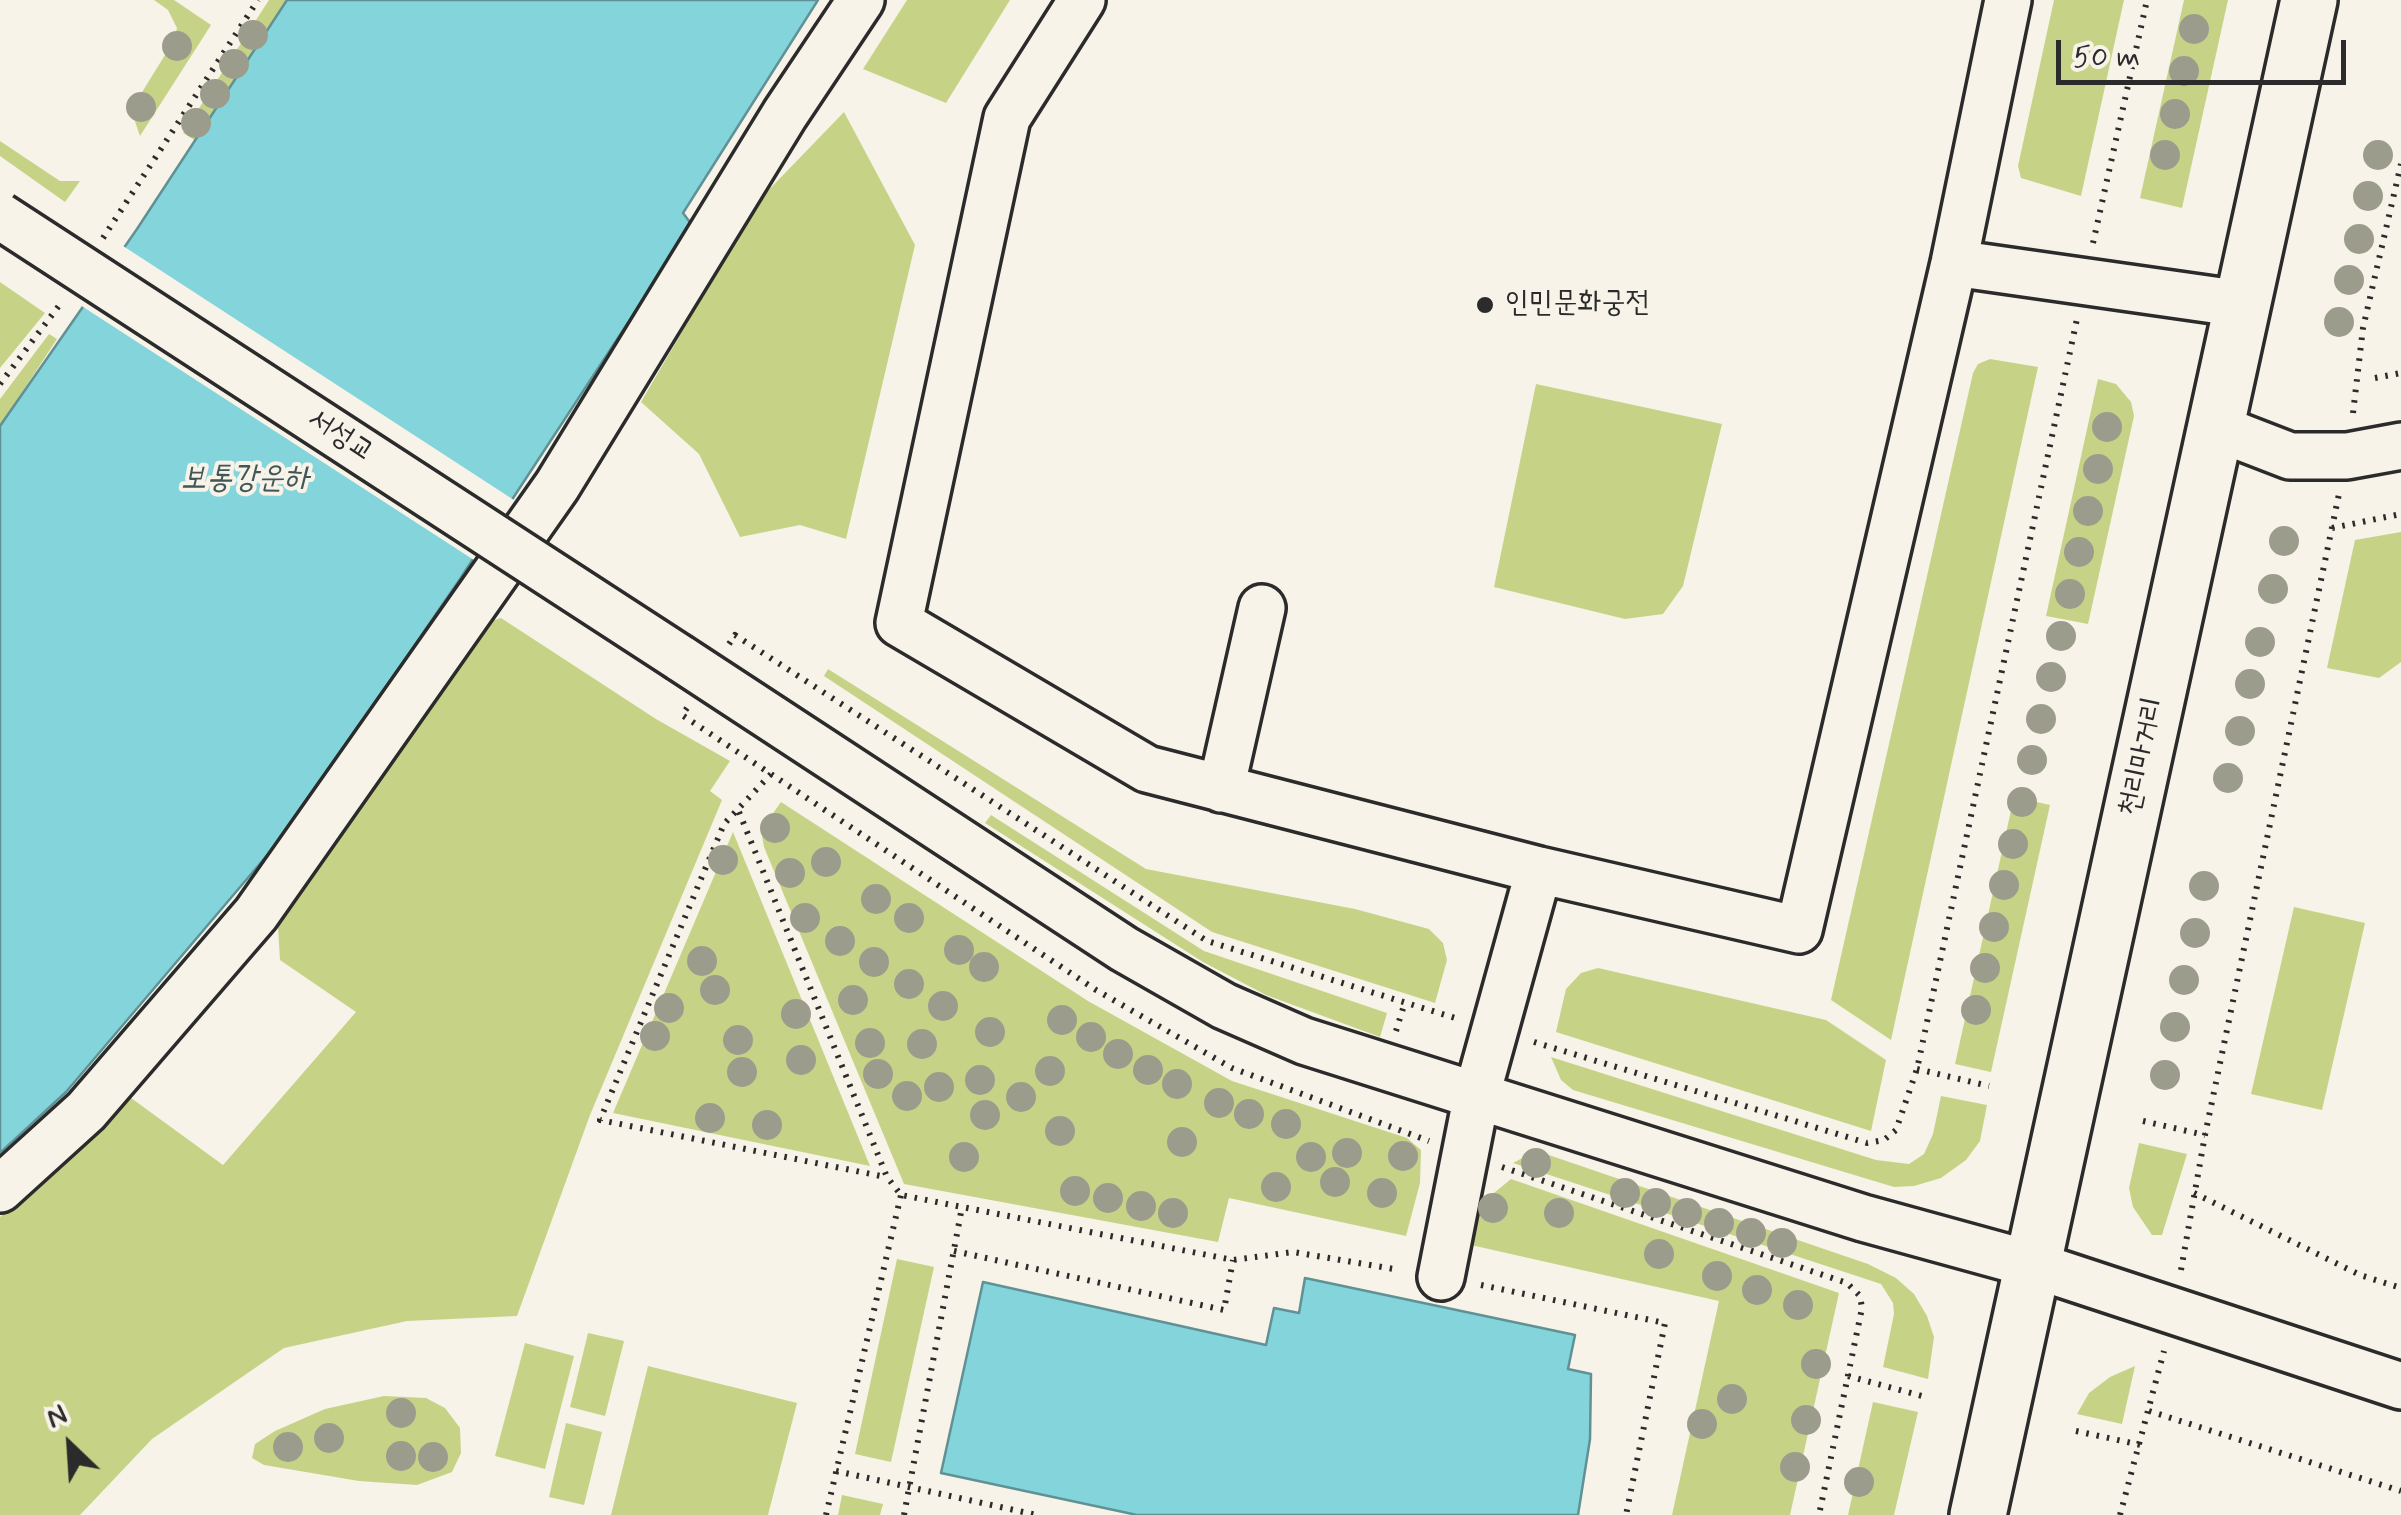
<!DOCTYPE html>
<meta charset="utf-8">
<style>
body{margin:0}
#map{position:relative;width:2401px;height:1515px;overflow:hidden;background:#f7f3e8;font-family:Mynerve,sans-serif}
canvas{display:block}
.north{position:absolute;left:20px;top:1395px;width:100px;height:100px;-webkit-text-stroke:8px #f7f3e8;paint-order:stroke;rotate:335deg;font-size:28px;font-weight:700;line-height:40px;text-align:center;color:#2b2b2b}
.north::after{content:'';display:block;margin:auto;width:35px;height:45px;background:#2b2b2b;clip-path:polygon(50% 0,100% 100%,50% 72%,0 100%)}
.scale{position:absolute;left:2056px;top:40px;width:290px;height:45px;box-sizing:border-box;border:5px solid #2b2b2b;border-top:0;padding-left:12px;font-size:30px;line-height:35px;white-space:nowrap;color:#2b2b2b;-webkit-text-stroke:8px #f7f3e8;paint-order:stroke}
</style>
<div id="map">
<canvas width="2401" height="1515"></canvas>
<div class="north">N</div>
<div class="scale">50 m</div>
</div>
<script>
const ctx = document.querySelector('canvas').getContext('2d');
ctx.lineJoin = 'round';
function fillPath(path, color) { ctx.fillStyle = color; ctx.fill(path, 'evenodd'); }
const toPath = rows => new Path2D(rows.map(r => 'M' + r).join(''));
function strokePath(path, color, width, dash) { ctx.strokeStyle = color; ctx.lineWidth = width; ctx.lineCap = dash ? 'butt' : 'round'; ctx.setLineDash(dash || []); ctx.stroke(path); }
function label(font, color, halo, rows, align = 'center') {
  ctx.font = font + ' Mynerve,"Poor Story",sans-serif'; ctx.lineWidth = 8; ctx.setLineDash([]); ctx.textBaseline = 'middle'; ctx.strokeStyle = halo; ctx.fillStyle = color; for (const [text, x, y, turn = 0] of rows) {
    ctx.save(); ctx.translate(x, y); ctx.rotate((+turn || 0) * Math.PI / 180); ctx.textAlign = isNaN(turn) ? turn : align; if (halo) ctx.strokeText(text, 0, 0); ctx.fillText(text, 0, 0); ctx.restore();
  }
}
const green = toPath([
 [154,0,174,0,211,25,140,136,131,110,173,42,177,28,168,10],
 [269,0,287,0,196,141,183,133],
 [907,0,1010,0,946,103,863,69],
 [2054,0,2124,0,2081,196,2021,178,2018,166],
 [2184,0,2228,0,2182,208,2140,198],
 [844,112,915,245,846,539,800,525,740,537,699,454,641,402,759,200],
 [0,141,60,181,80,181,65,202,0,156],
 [0,282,45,313,0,368],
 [49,334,57,339,0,426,0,399],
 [1990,359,2038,367,1891,1040,1831,1000,1973,373,1978,364],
 [2098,379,2116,384,2131,402,2134,416,2088,624,2046,616],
 [1536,384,1722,424,1683,586,1663,614,1625,619,1494,587],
 [2401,532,2401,662,2379,678,2327,668,2355,540],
 [501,618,656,719,730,761,710,791,722,800,590,1115,517,1316,407,1321,284,1348,152,1439,80,1515,0,1515,0,1217,127,1095,223,1165,356,1012,280,960,277,910,485,623],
 [828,669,1146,869,1355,909,1429,929,1443,943,1447,960,1435,1003,1212,932,824,676],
 [2014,797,2050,805,1991,1072,1955,1064],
 [781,802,1088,1001,1232,1081,1407,1138,1421,1150,1420,1183,1406,1236,1229,1198,1218,1242,904,1184,764,847,761,830],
 [991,815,1204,951,1387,1013,1380,1037,1266,995,1203,962,985,823],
 [733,832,870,1166,613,1113],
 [2294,907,2365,923,2322,1110,2251,1094],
 [1598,968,1826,1020,1886,1060,1871,1131,1556,1032,1566,989,1581,973],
 [1551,1057,1876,1160,1909,1164,1924,1154,1933,1134,1941,1096,1987,1105,1980,1141,1966,1160,1941,1178,1914,1186,1894,1187,1573,1090,1561,1080],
 [2139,1143,2187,1154,2162,1235,2152,1235,2133,1207,2129,1188],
 [1543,1153,1868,1264,1896,1278,1914,1294,1927,1316,1934,1337,1928,1379,1883,1367,1894,1314,1893,1303,1881,1284,1513,1163,1530,1154],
 [1511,1179,1839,1293,1790,1515,1672,1515,1719,1301,1471,1245,1478,1206],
 [897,1259,934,1267,891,1462,855,1454],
 [588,1333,624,1341,605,1416,570,1407],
 [525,1343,574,1356,545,1469,495,1456],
 [648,1366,797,1403,768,1515,611,1515],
 [2135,1366,2122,1424,2077,1414,2089,1393,2110,1377],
 [384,1396,426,1398,445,1408,460,1428,461,1453,452,1472,417,1485,359,1481,264,1465,252,1458,255,1444,275,1431,325,1409],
 [1873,1402,1918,1412,1894,1515,1848,1515],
 [566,1423,602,1432,584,1505,549,1497],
 [842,1495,883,1504,880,1515,838,1515]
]);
const water = toPath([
 [287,0,818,0,683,213,692,225,458,582,286,833,66,1092,0,1153,0,426,137,229,287,0],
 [1305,1278,1575,1335,1568,1369,1591,1374,1590,1439,1578,1515,1137,1515,941,1473,983,1282,1266,1345,1274,1308,1299,1313,1305,1278]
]);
const pier = toPath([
 [120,244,517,502,477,562,77,303]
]);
const path = toPath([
 [103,238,258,0],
 [2093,243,2147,0],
 [2375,378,2401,373],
 [0,384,61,303],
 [2353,413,2363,328,2401,164],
 [2332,528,2401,514],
 [729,644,735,635,1207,941,1455,1018],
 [687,708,682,715,1096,990,1232,1068,1429,1141],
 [771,774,724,824,600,1120,886,1177],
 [739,812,887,1177,901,1195,1233,1260,1293,1252,1400,1270],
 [1396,1031,1405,1002],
 [1534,1042,1867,1143,1884,1140,1896,1130,1917,1069,2077,319],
 [1917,1069,1989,1086],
 [2143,1121,2205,1135],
 [1502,1167,1847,1283,1860,1296,1862,1308,1819,1515],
 [2194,1193,2360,1275,2401,1288],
 [954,1251,1224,1310,1233,1260],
 [2181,1270,2205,1135,2339,494],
 [1481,1285,1665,1323,1626,1515],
 [1848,1376,1922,1396],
 [2149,1411,2401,1491],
 [2076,1431,2141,1445],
 [836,1471,1037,1515],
 [826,1515,901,1195],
 [904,1515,962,1207],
 [2120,1515,2164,1351]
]);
const minor = toPath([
 [1082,0,1007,118,899,623,1147,769,1539,870,1799,930,1954,263,2008,0],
 [1954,263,2242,304],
 [2215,427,2290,456,2347,456,2401,446],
 [680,658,1124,949,1224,1006,1304,1041,1863,1218,2034,1265,2401,1386],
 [1221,789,1262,608],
 [0,1189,86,1111,256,914,557,486,785,114,861,0],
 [1441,1277,1477,1094,1539,870]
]);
const major = toPath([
 [1978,1515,2309,0]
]);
const minorBridge = toPath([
 [0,216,680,658]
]);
const trees = [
 [2194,29],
 [253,35],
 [177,46],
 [234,64],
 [2184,71],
 [215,94],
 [141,107],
 [2175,114],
 [196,123],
 [2165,155],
 [2378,155],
 [2368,196],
 [2359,239],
 [2349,280],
 [2339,322],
 [2107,427],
 [2098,469],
 [2088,511],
 [2284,541],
 [2079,552],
 [2273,589],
 [2070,594],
 [2061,636],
 [2260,642],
 [2051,677],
 [2250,684],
 [2041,719],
 [2240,731],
 [2032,760],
 [2228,778],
 [2022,802],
 [775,828],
 [2013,844],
 [723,860],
 [826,862],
 [790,873],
 [2004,885],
 [2204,886],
 [876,899],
 [805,918],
 [909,918],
 [1994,927],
 [2195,933],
 [840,941],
 [959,950],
 [702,961],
 [874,962],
 [984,967],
 [1985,968],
 [2184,980],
 [909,984],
 [715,990],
 [853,1000],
 [943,1006],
 [669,1008],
 [1976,1010],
 [796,1014],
 [1062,1020],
 [2175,1027],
 [990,1032],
 [655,1036],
 [1091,1037],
 [738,1040],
 [870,1043],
 [922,1044],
 [1118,1054],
 [801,1060],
 [1148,1070],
 [1050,1071],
 [742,1072],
 [878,1074],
 [2165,1075],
 [980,1080],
 [1177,1084],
 [939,1087],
 [907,1096],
 [1021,1097],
 [1219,1103],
 [1249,1114],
 [985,1115],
 [710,1118],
 [1286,1124],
 [767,1125],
 [1060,1131],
 [1182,1142],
 [1347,1153],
 [1403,1156],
 [964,1157],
 [1311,1157],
 [1536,1163],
 [1335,1182],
 [1276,1187],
 [1075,1191],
 [1382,1193],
 [1625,1193],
 [1108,1198],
 [1656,1203],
 [1141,1206],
 [1493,1208],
 [1173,1213],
 [1559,1213],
 [1687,1213],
 [1719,1223],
 [1751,1233],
 [1782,1243],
 [1659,1254],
 [1717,1276],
 [1757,1290],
 [1798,1305],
 [1816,1364],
 [1732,1399],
 [401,1413],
 [1806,1420],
 [1702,1424],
 [329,1438],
 [288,1447],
 [401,1456],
 [433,1457],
 [1795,1467],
 [1859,1482]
];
const markers = [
 [1485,305,10,"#2b2b2b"]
];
const poiNames = [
 ["인민문화궁전",1505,305]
];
const streetNames = [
 ["서성교",340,437,33],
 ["천리마거리",2143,757,-78]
];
const waterNames = [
 ["보통강운하",245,480]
];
fillPath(green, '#c6d387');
fillPath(water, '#83d5db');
strokePath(water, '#609195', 2.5);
fillPath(pier, '#f7f3e8');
strokePath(minor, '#2b2b2b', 52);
strokePath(major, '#2b2b2b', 62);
strokePath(path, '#2b2b2b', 6, [2.5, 8]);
strokePath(minor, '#f7f3e8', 45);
strokePath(major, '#f7f3e8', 55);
strokePath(minorBridge, '#2b2b2b', 52, []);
strokePath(minorBridge, '#f7f3e8', 45);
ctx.fillStyle = '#9c9c8d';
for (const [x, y] of trees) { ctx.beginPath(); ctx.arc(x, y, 15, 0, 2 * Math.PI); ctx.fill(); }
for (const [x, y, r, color] of markers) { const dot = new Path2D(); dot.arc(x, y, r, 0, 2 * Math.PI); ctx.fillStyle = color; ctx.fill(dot); strokePath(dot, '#f7f3e8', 4); }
label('30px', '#2b2b2b', '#f7f3e8', poiNames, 'left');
label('30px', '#2b2b2b', '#f7f3e8', streetNames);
label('italic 32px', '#415657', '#f7f3e8', waterNames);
</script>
